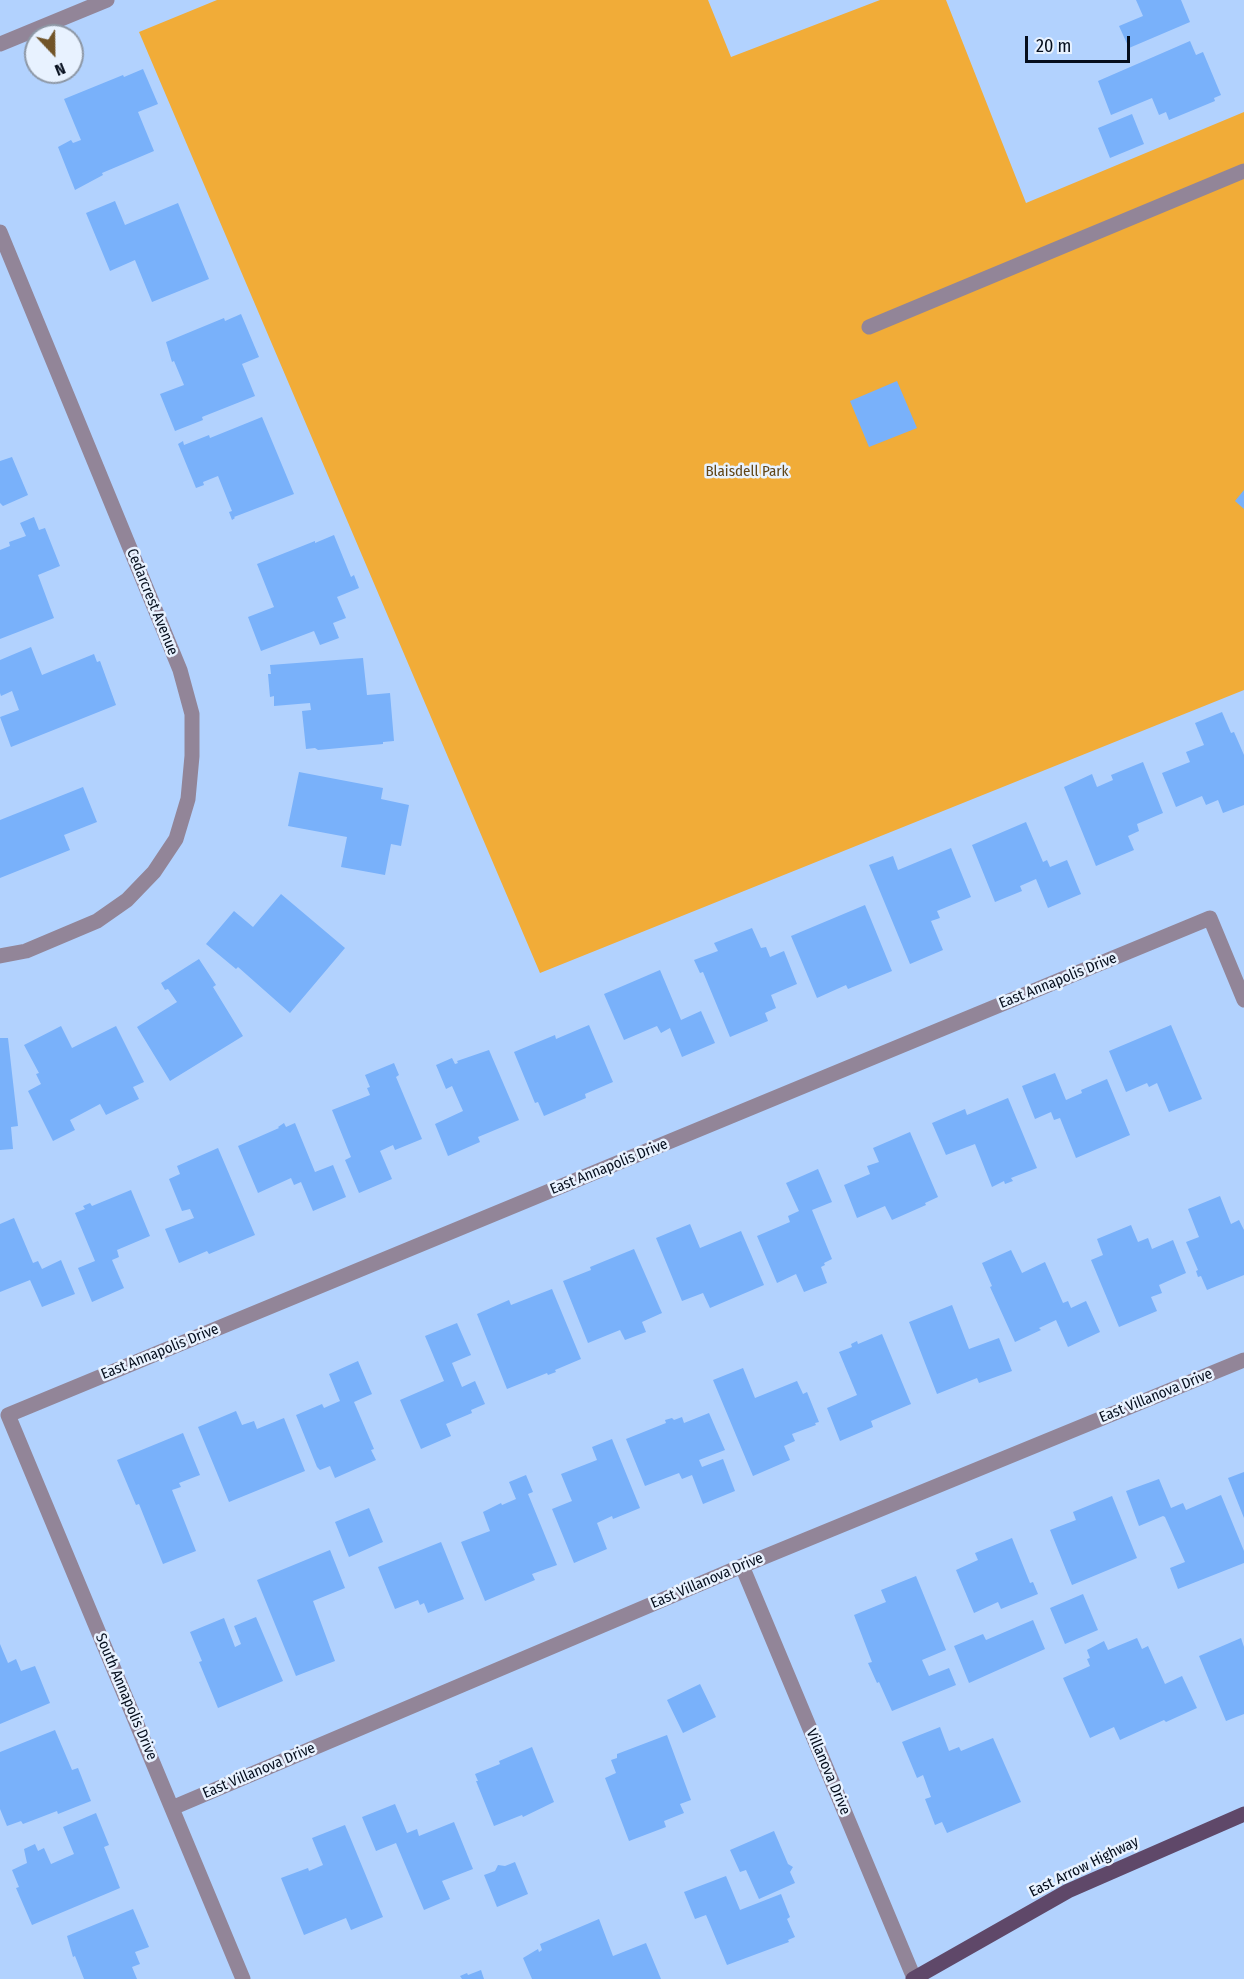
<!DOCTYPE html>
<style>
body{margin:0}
#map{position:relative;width:1244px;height:1979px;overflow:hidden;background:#b2d2fe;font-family:"Fira Sans Condensed",sans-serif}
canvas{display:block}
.north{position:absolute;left:24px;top:24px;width:60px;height:60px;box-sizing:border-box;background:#e8f2ff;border:2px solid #8d97a5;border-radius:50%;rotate:158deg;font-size:16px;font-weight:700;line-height:24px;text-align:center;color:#050e1d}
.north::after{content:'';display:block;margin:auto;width:21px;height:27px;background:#715428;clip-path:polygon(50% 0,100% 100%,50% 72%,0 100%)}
.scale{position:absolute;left:1025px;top:36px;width:105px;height:27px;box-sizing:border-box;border:3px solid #050e1d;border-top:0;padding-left:8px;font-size:18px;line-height:21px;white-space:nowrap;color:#050e1d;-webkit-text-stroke:4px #e8f2ff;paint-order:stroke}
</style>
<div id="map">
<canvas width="1244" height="1979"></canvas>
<div class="north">N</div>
<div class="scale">20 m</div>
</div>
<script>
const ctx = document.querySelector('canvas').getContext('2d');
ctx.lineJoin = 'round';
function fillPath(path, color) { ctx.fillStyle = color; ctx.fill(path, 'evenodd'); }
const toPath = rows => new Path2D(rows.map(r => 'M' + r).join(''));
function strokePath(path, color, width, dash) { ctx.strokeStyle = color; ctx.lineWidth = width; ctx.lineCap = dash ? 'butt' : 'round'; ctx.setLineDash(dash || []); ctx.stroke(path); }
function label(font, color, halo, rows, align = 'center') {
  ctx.font = font + ' "Fira Sans Condensed",sans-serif'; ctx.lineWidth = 5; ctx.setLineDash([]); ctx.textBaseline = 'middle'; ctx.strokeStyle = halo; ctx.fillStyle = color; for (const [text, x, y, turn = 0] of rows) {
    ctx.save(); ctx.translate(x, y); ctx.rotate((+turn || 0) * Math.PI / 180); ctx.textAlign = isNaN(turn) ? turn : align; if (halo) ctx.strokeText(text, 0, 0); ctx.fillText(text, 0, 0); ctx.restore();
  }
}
const green = toPath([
 [217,0,708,0,731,57,880,0,946,0,1026,203,1244,112,1244,690,540,973,139,32]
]);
const building = toPath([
 [1136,0,1181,0,1190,22,1129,48,1119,26,1143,16],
 [1190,41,1196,55,1203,52,1221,95,1214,98,1215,101,1169,120,1166,112,1159,115,1152,98,1111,115,1098,81],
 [143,69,158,104,138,112,154,151,102,173,103,175,75,190,58,147,71,140,73,143,81,140,64,99,123,75,124,77],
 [1132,114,1144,144,1110,158,1098,128],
 [115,201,125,225,178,203,209,279,152,302,135,260,110,271,86,213],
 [241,314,259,357,242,364,255,396,202,417,203,420,175,431,160,394,184,385,174,361,172,362,166,342,224,318,225,321],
 [897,381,917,428,869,447,850,401],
 [262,417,294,494,234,517,235,518,232,520,229,512,232,511,218,476,203,482,204,485,196,488,178,444,183,441,184,445,209,435,210,438],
 [12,457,28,495,3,506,0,503,0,461],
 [1244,490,1244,509,1235,501],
 [34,517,39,530,45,528,60,566,38,575,54,618,0,639,0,550,10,546,9,542,26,536,20,523],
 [334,535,351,577,354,575,359,588,337,597,346,618,333,623,339,638,320,645,314,631,261,651,248,617,274,607,257,564,315,541,315,543],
 [31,647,42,675,94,654,97,662,100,661,116,705,11,747,0,717,19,710,12,691,1,696,0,693,0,660],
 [363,658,367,695,390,693,394,741,383,742,383,744,318,750,315,748,306,749,302,711,311,710,310,703,274,706,274,696,270,697,268,674,271,674,270,665],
 [1222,712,1231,733,1234,732,1244,755,1244,805,1223,813,1218,800,1206,805,1202,796,1176,807,1162,773,1190,762,1186,752,1204,745,1195,723],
 [1143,762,1163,813,1137,824,1139,831,1128,836,1134,850,1096,866,1064,787,1092,774,1097,787,1113,780,1111,775],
 [299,772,383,788,381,799,409,805,401,846,391,844,385,875,341,867,347,837,288,826],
 [83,787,97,822,64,835,70,850,0,878,0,820],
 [1026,822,1043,862,1047,860,1050,867,1067,860,1081,894,1048,908,1036,879,1020,886,1022,891,995,902,972,845],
 [951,848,971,897,937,911,940,918,931,921,943,950,910,964,869,865,893,856,898,870],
 [281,894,345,948,290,1013,238,967,236,969,206,944,234,911,253,927],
 [865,905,892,971,848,989,846,985,817,998,791,936],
 [752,928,761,948,766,947,770,957,784,951,797,984,771,995,776,1008,765,1013,768,1021,730,1037,703,972,700,973,694,960,718,951,714,943],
 [199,959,216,985,213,987,243,1036,170,1081,137,1027,177,1002,168,989,165,990,161,983],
 [660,970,681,1020,701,1011,715,1043,682,1057,670,1028,661,1033,657,1026,624,1040,604,994],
 [589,1025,613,1082,585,1094,586,1098,544,1116,538,1102,535,1103,514,1052,555,1035,556,1039],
 [1171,1025,1202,1099,1169,1112,1157,1083,1149,1087,1147,1083,1126,1092,1109,1051],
 [61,1026,72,1048,116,1026,144,1082,133,1087,139,1099,106,1115,100,1104,70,1120,75,1130,53,1141,28,1091,41,1084,36,1074,39,1073,24,1045],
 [0,1038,8,1038,18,1126,11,1127,13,1149,0,1150],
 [489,1050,519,1120,478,1137,480,1142,448,1156,435,1124,463,1111,452,1086,446,1089,436,1065,452,1058,455,1064,458,1063,457,1061],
 [394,1063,399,1075,396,1077,422,1139,395,1150,393,1145,380,1151,392,1179,359,1193,345,1160,351,1157,332,1110,370,1095,367,1088,370,1087,365,1075],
 [1055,1073,1066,1100,1082,1093,1081,1090,1107,1079,1130,1135,1076,1158,1060,1118,1054,1120,1051,1112,1035,1119,1022,1086],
 [1008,1098,1037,1168,1011,1178,1013,1181,1005,1184,1004,1181,992,1187,975,1144,946,1155,932,1123,965,1109,967,1115],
 [284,1123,286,1127,295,1123,315,1172,333,1165,346,1197,313,1211,301,1182,294,1185,291,1178,258,1193,238,1146,279,1128,278,1127],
 [910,1132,938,1197,925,1203,926,1205,892,1220,885,1206,857,1218,844,1185,870,1174,867,1166,879,1162,873,1148],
 [218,1148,255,1235,209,1254,207,1251,179,1263,165,1229,194,1218,190,1209,182,1211,169,1179,180,1174,177,1166],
 [818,1169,832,1202,812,1210,832,1259,824,1263,825,1265,821,1267,827,1283,804,1292,796,1274,777,1283,757,1236,790,1222,788,1216,799,1211,786,1183],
 [131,1190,150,1236,117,1250,119,1257,112,1260,124,1288,92,1302,78,1268,95,1261,75,1213,85,1209,83,1206,90,1203,92,1206],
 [1220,1196,1231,1224,1239,1220,1244,1230,1244,1275,1207,1290,1201,1276,1198,1277,1196,1271,1198,1270,1186,1242,1199,1237,1188,1209],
 [14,1218,33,1263,38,1261,42,1269,61,1260,75,1294,42,1307,30,1280,0,1292,0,1224],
 [690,1224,700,1248,741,1231,764,1285,710,1308,703,1293,682,1301,656,1238],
 [1131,1225,1138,1242,1148,1238,1152,1249,1173,1240,1186,1273,1159,1285,1162,1293,1151,1297,1157,1311,1119,1327,1091,1260,1103,1255,1097,1239],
 [634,1249,662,1313,642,1322,646,1332,625,1340,620,1330,588,1343,563,1281,591,1270,590,1267],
 [1011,1250,1022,1273,1045,1262,1063,1303,1068,1301,1071,1308,1086,1301,1100,1332,1068,1347,1056,1320,1039,1328,1041,1330,1015,1342,990,1287,992,1286,982,1263],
 [552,1289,581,1359,555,1370,556,1372,548,1375,547,1373,507,1389,477,1314,509,1300,511,1305],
 [952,1305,969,1349,999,1338,1012,1371,979,1383,977,1378,937,1394,909,1322],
 [457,1323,471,1355,452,1363,462,1387,475,1381,485,1404,471,1410,472,1413,446,1424,451,1436,421,1449,400,1400,444,1381,425,1336],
 [882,1334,911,1404,871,1421,873,1427,840,1441,827,1408,857,1395,839,1352,852,1347,851,1344,857,1341,858,1344],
 [358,1361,372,1394,354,1402,374,1449,371,1450,376,1460,335,1478,330,1466,320,1470,317,1467,296,1415,322,1404,324,1408,340,1401,329,1374],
 [743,1368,755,1398,797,1381,803,1394,807,1392,819,1422,815,1423,816,1425,792,1434,795,1441,784,1446,790,1460,753,1476,713,1380],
 [236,1411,242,1425,254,1421,257,1429,284,1418,305,1471,229,1502,198,1427],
 [709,1413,725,1450,699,1460,702,1467,723,1459,735,1491,703,1504,692,1475,682,1479,679,1473,645,1486,626,1439,666,1423,665,1420,672,1418,674,1420,682,1417,684,1423],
 [183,1433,200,1475,179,1483,181,1487,172,1490,196,1551,163,1564,139,1504,136,1505,117,1460],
 [612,1439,640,1508,613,1519,612,1516,597,1523,607,1549,574,1563,552,1509,572,1501,561,1474,597,1460,592,1447],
 [1244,1472,1244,1518,1228,1478],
 [526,1475,533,1492,528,1494,557,1565,532,1574,535,1580,485,1601,461,1542,490,1531,483,1512,501,1503,502,1505,516,1499,509,1482],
 [1159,1479,1171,1508,1183,1503,1186,1510,1221,1495,1244,1551,1244,1563,1178,1589,1170,1568,1185,1562,1165,1517,1163,1516,1139,1526,1126,1491],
 [1112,1496,1137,1558,1072,1585,1050,1530,1076,1520,1073,1512],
 [369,1508,383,1542,349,1557,335,1522],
 [1012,1538,1030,1583,1033,1582,1038,1594,1001,1609,998,1602,974,1613,956,1570,978,1560,975,1553],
 [441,1542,464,1599,428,1613,424,1603,420,1605,418,1600,395,1609,378,1567],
 [330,1550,345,1588,313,1601,335,1661,296,1676,257,1580],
 [916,1576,946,1650,922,1660,929,1676,949,1668,956,1685,892,1711,879,1682,877,1683,868,1663,872,1662,854,1615,886,1602,881,1590],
 [1083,1594,1098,1630,1065,1644,1050,1608],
 [256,1617,283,1681,218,1708,199,1662,202,1661,190,1632,224,1618,235,1647,241,1644,234,1626],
 [1033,1620,1045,1649,969,1683,954,1646,983,1634,986,1640],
 [1137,1638,1142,1649,1148,1646,1165,1684,1182,1676,1197,1708,1166,1722,1164,1720,1120,1740,1114,1727,1090,1738,1063,1678,1090,1666,1087,1659,1090,1658,1087,1650,1104,1641,1108,1650],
 [1241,1638,1244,1647,1244,1714,1226,1721,1199,1656],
 [0,1644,8,1663,16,1659,21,1671,35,1666,50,1703,0,1724],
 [700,1684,716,1717,683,1733,667,1700],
 [940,1727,949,1751,959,1747,961,1751,993,1738,1021,1802,947,1833,942,1822,935,1825,925,1799,931,1797,923,1775,917,1778,902,1742],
 [55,1730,72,1770,78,1768,91,1801,58,1814,57,1811,23,1824,21,1821,7,1826,0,1809,0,1752],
 [667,1735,691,1800,680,1804,684,1813,664,1821,666,1827,629,1841,605,1778,616,1773,611,1760,617,1758,617,1754],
 [532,1747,554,1802,523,1817,522,1815,494,1826,476,1781,478,1781,475,1774,500,1764,499,1761],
 [395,1804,407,1833,417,1829,419,1836,454,1822,473,1869,442,1881,450,1899,424,1910,396,1843,376,1851,362,1817],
 [96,1813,109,1845,104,1847,120,1888,32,1925,16,1888,19,1887,12,1870,27,1863,24,1849,35,1844,38,1851,44,1848,51,1864,74,1854,63,1827],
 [345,1825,383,1917,351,1930,346,1918,304,1935,281,1878,308,1868,309,1871,323,1865,312,1838],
 [774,1831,788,1864,793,1867,790,1872,795,1883,759,1899,746,1870,740,1872,730,1850],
 [515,1862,528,1894,497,1907,484,1875,495,1871,498,1865,505,1866],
 [726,1876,740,1910,781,1894,790,1917,787,1919,795,1937,788,1940,789,1942,727,1965,706,1915,695,1919,684,1892],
 [133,1909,149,1947,135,1952,140,1964,132,1967,137,1979,84,1979,75,1956,73,1957,67,1936],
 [599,1919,613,1956,646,1943,661,1979,532,1979,523,1958,538,1949,539,1952,542,1950,540,1944],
 [481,1970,484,1979,462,1979,460,1976,467,1973,468,1975]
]);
const lane = toPath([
 [869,327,1244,171]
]);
const street = toPath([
 [0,44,107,0],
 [0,232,180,670,192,714,192,756,188,799,176,839,154,872,127,900,97,921,26,951,0,956],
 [742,1566,914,1978],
 [172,1808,742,1566,1244,1360],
 [243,1979,8,1415,1210,918,1244,1000]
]);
const primary = toPath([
 [913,1979,1068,1891,1244,1814]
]);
const parkNames = [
 ["Blaisdell Park",747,472]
];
const streetNames = [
 ["Cedarcrest Avenue",152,602,68],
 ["East Annapolis Drive",1058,981,-22],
 ["East Annapolis Drive",609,1167,-22],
 ["East Annapolis Drive",160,1352,-22],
 ["East Villanova Drive",1156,1396,-22],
 ["East Villanova Drive",707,1581,-23],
 ["South Annapolis Drive",126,1697,67],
 ["East Villanova Drive",259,1771,-23],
 ["Villanova Drive",828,1772,67],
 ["East Arrow Highway",1084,1867,-26]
];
fillPath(green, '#f1ac38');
fillPath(building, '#79b1fa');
strokePath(lane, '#928598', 15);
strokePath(street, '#928598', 15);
strokePath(primary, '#5f4869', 15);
label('15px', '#624618', '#e8f2ff', parkNames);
label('15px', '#050e1d', '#e8f2ff', streetNames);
</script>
